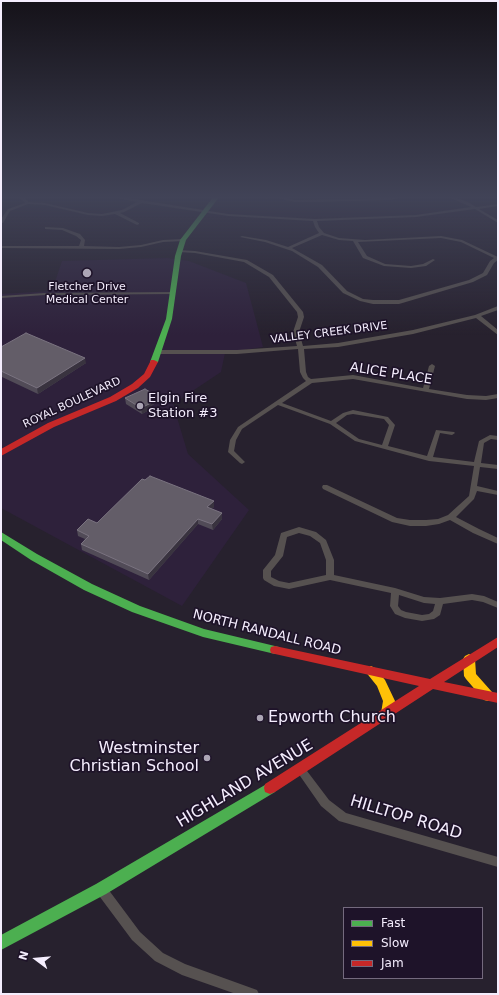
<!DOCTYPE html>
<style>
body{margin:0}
#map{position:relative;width:499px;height:995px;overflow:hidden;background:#27212e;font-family:"DejaVu Sans",sans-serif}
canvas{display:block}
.frame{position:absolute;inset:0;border:2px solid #f4edfd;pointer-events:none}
.legend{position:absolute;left:343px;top:907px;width:140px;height:72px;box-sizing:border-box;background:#1e1329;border:1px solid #746a7e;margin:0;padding:5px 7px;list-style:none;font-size:12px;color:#f4edfd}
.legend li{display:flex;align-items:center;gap:8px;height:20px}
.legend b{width:20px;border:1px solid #746a7e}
.north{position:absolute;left:16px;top:939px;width:40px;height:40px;-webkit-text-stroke:3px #1e1329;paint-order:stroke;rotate:286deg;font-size:11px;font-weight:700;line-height:16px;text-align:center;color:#f4edfd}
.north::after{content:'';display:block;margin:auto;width:14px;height:18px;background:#f4edfd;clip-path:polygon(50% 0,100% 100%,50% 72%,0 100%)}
</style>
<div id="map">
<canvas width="499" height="995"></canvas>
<div class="frame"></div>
<ul class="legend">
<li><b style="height:5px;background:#4caf50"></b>Fast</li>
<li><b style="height:5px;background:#ffc107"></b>Slow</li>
<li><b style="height:5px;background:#c62828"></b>Jam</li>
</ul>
<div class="north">N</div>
</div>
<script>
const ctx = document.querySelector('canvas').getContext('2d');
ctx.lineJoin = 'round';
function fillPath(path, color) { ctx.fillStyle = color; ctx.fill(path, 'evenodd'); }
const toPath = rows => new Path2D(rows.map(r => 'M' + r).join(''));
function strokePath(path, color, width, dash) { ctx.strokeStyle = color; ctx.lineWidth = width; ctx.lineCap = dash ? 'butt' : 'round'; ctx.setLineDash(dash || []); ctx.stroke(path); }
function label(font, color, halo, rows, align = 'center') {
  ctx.font = font + ' "DejaVu Sans",sans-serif'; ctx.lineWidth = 3.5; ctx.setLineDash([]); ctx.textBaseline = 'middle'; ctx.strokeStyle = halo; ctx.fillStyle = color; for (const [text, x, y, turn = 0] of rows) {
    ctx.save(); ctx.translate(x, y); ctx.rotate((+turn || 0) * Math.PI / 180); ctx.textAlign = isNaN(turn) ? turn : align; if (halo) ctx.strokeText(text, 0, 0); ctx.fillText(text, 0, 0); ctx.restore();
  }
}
const built = toPath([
 [167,258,189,261,246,283,263,347,225,353,221,372,173,404,188,454,249,510,182,606,1,508,1,294,52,291,62,261]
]);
const street = toPath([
 [18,196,22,196,29,202,45,203,88,213,102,214,122,210,137,202,106,196,116,196,228,214,315,219,416,215,471,207,446,196,452,196,468,202,476,207,498,204,498,206,479,209,498,220,498,223,475,209,416,217,317,221,319,227,324,233,339,238,365,240,441,236,462,240,498,257,498,260,494,263,487,275,473,282,399,304,373,304,360,301,343,293,318,267,292,251,265,242,240,237,242,236,266,240,288,247,319,233,315,227,313,221,228,216,142,203,124,212,120,213,139,223,139,224,137,225,115,214,102,216,88,215,45,205,28,204,10,211,3,223,1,223,1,219,8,209,25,203,18,196],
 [322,235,339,240,353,241,363,258,384,266,411,268,426,266,435,260,433,259,423,264,411,266,385,264,367,256,358,242,441,238,461,242,494,258,490,261,483,273,469,280,399,300,373,300,363,299,347,291,322,265,292,248,322,235],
 [269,196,281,196,294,200,389,198,411,196,389,200,322,202,294,202,274,197,266,199,264,198,269,196],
 [45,227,63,228,80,234,85,240,84,246,119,247,141,245,163,240,183,239,185,240,183,241,163,242,141,247,119,249,1,248,1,246,79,246,81,240,76,236,62,230,45,229,45,227],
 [177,250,195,251,247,260,273,275,303,312,304,317,299,332,303,346,338,343,413,330,475,315,498,306,498,310,481,316,498,330,498,335,476,318,413,334,338,347,304,349,306,372,308,377,311,379,353,375,423,388,429,366,432,364,435,366,429,389,467,395,486,396,498,394,498,398,486,400,467,399,353,379,312,383,282,403,331,421,343,413,353,410,388,417,395,425,388,446,427,456,436,430,454,432,455,433,452,435,440,433,433,457,474,462,479,441,490,435,498,436,498,440,491,439,484,443,481,463,498,465,498,469,480,467,477,486,498,491,498,495,477,491,474,499,456,517,479,529,498,538,498,544,473,533,450,520,439,524,426,526,410,526,392,522,323,489,322,487,323,485,327,485,397,518,410,520,426,520,438,519,448,515,469,496,474,466,429,461,355,441,330,424,278,405,242,429,236,440,234,451,245,462,242,464,240,463,228,452,230,440,238,427,306,381,303,378,300,372,298,349,237,354,159,354,156,352,159,350,237,350,297,346,293,332,298,317,297,312,269,277,244,262,195,253,179,252,177,251,177,250],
 [353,414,384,419,389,425,382,445,359,439,336,423,347,415,353,414],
 [173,292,175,292,175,294,45,295,1,298,1,296,45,293,173,292],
 [299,527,316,532,326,540,334,560,334,575,395,588,424,597,440,598,472,594,484,596,498,602,498,608,483,602,472,600,443,604,440,615,434,619,422,621,405,618,395,614,390,606,391,593,330,580,289,589,274,586,264,580,263,578,263,570,275,555,281,533,299,527],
 [299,533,310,536,320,543,326,560,326,575,289,583,279,581,271,577,271,571,283,556,287,537,299,533],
 [399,595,424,603,435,604,433,611,429,614,422,615,406,612,401,610,398,606,399,595],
 [301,765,304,767,329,800,346,813,498,857,498,867,339,821,321,806,298,773,296,770,298,767,301,765],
 [101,884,105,885,140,932,163,953,185,964,257,990,259,994,236,994,182,975,155,961,132,940,97,893,96,889,97,885,101,884]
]);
const fast = toPath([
 [214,196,220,196,186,240,181,256,172,319,158,362,154,364,151,364,150,362,166,319,175,256,180,240,214,196],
 [1,532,37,554,92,584,140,606,204,629,275,646,279,647,280,650,279,653,275,654,203,637,132,612,84,590,31,560,1,540,1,532],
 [270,782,275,784,276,788,275,792,106,894,1,950,1,935,96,884,270,782]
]);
const slow = toPath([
 [469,654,473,656,475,659,476,674,492,692,494,696,492,700,488,701,484,700,466,679,464,676,463,659,465,656,469,654],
 [371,666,375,668,385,680,395,701,393,713,391,717,387,718,383,717,381,713,383,701,377,686,365,671,367,668,371,666]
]);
const jam = toPath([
 [151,360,154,360,158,362,150,377,138,388,116,401,54,427,1,456,1,449,48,423,110,397,132,384,144,374,151,360],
 [498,637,498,647,444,682,498,693,498,703,433,689,275,792,270,794,265,792,264,788,265,784,419,686,275,654,271,653,270,650,271,647,275,646,430,679,498,637]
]);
const wall = toPath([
 [1,347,86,363,38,394,2,377,1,377],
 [125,398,157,402,151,406,151,409,142,414,126,404],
 [214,501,214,507,211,509,222,513,222,519,213,530,198,524,149,580,82,550,81,544,85,539,78,536,77,530,97,523]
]);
const shadedWall = toPath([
 [85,358,86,363,38,394,37,388],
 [157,396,157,402,151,406,151,409,142,414,141,408,148,401],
 [214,501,214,507,207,513,207,507],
 [222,513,222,519,213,530,212,524],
 [198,519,198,524,149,580,148,574]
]);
const building = toPath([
 [26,333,85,358,37,388,1,371,1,347,26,333],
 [145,389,157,396,148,401,151,403,141,408,125,398,145,389],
 [150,476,214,501,207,507,222,513,212,524,198,519,148,574,81,544,89,536,77,530,88,519,97,523,142,479,145,480,150,476]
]);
const markers = [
 [87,273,5,"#aca6b5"],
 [140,406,4,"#aca6b5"],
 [260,718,4,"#aca6b5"],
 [207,758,4,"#aca6b5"]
];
const farPoinames = [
 ["Fletcher Drive",87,287],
 ["Medical Center",87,300]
];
const farStreetnames = [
 ["VALLEY CREEK DRIVE",329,333,-7],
 ["ROYAL BOULEVARD",72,403,-25]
];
const streetNames = [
 ["ALICE PLACE",391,374,9],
 ["NORTH RANDALL ROAD",267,633,14]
];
const poiNames = [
 ["Elgin Fire",148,399],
 ["Station #3",148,414]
];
const nearPoinames = [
 ["Epworth Church",268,718],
 ["Westminster",199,749,"right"],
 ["Christian School",199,767,"right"]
];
const nearStreetnames = [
 ["HIGHLAND AVENUE",245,784,-31],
 ["HILLTOP ROAD",406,818,17]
];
fillPath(built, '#2e213b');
fillPath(street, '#565150');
fillPath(fast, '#4caf50');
fillPath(slow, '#ffc107');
fillPath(jam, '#c62828');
fillPath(wall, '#514b57');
fillPath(shadedWall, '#39333f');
fillPath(building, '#635d68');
strokePath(building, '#7a7380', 1);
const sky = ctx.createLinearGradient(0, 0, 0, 335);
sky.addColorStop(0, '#151219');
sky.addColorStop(0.59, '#414357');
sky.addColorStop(1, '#41435700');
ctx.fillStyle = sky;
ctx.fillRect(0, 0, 499, 335);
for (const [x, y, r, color] of markers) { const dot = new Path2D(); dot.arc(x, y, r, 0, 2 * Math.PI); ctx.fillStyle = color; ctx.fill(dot); strokePath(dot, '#1e1329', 1.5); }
label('11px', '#f4edfd', '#1e1329', farPoinames);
label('11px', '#f4edfd', '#1e1329', farStreetnames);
label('13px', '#f4edfd', '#1e1329', streetNames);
label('13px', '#f4edfd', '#1e1329', poiNames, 'left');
label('16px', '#f4edfd', '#1e1329', nearPoinames, 'left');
label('16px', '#f4edfd', '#1e1329', nearStreetnames);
</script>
